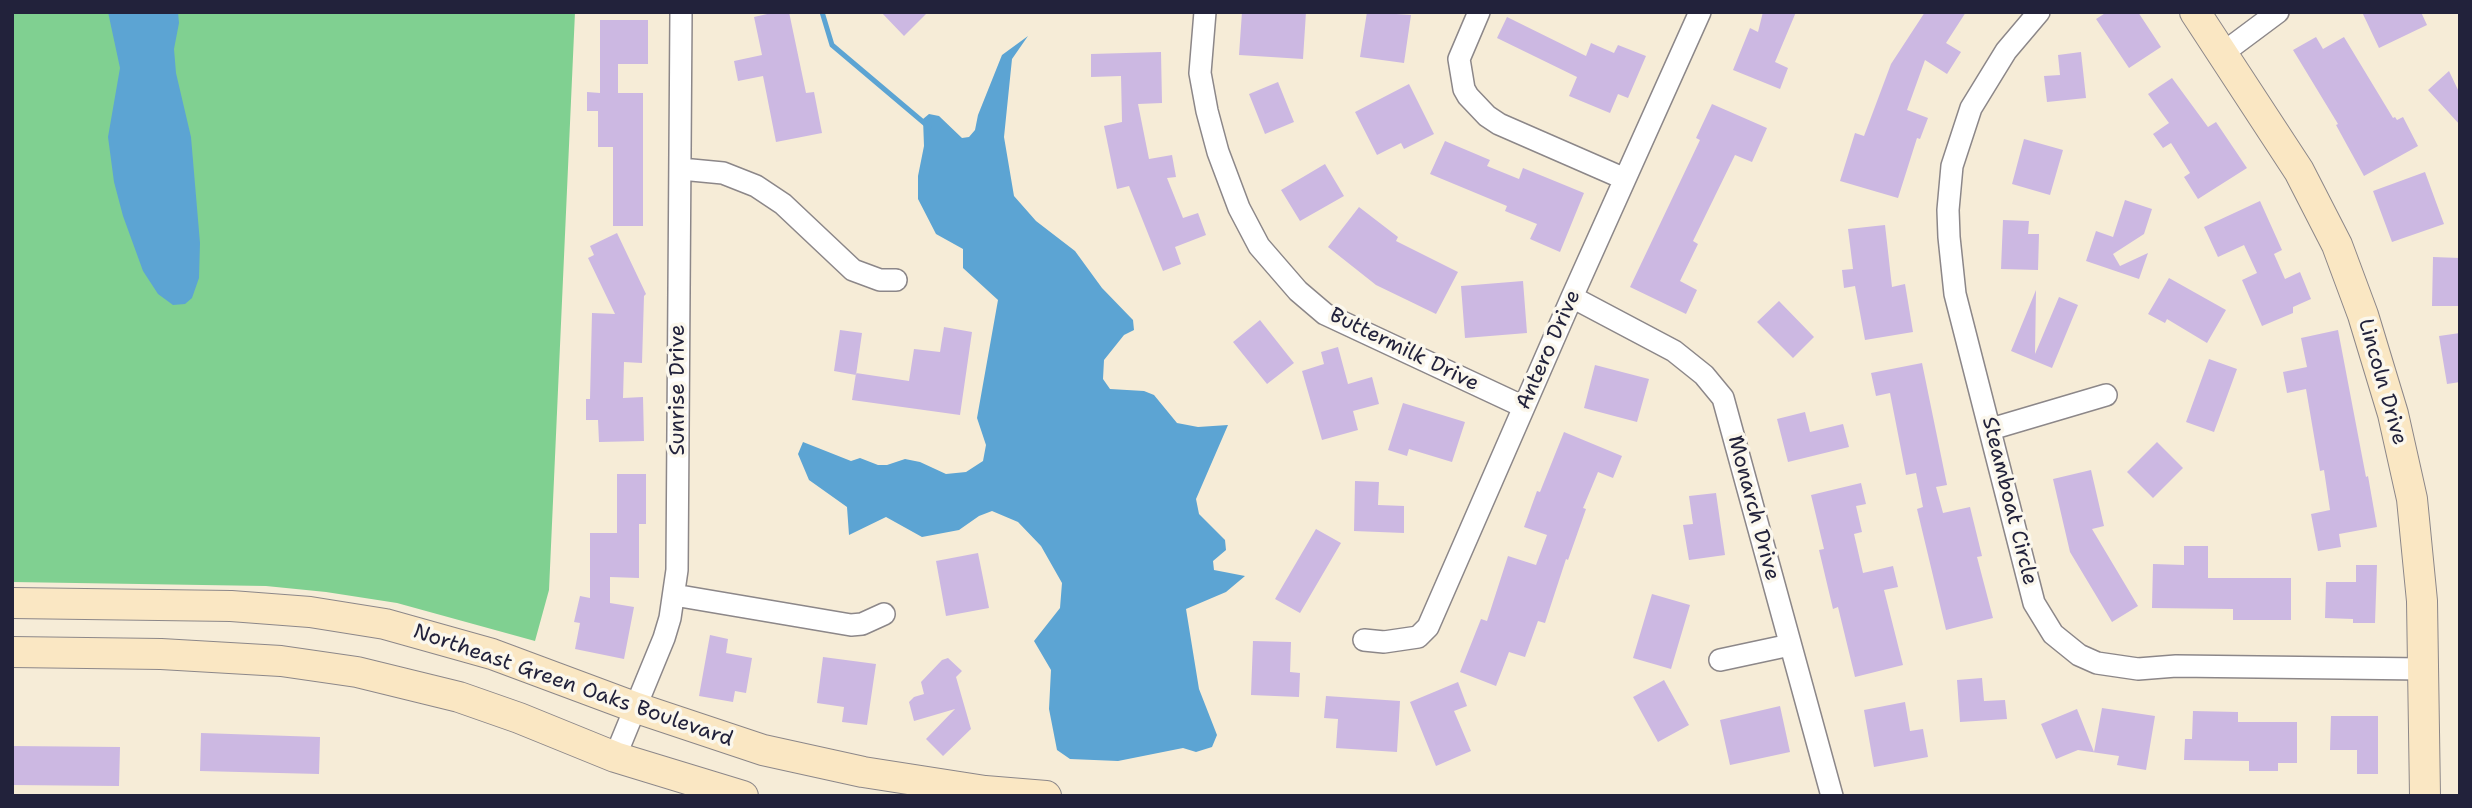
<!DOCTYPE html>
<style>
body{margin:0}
#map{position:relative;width:2472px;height:808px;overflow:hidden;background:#f6ecd7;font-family:"Shantell Sans",sans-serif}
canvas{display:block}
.frame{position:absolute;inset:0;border:14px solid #22223b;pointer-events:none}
</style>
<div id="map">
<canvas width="2472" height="808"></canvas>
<div class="frame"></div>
</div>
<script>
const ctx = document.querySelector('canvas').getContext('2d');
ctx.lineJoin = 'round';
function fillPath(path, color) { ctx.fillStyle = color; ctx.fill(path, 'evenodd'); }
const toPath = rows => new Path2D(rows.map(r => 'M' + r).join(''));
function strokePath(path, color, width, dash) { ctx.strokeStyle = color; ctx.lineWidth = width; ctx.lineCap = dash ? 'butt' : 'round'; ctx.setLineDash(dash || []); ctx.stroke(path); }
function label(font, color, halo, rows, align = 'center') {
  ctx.font = font + ' "Shantell Sans",sans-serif'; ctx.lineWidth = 7; ctx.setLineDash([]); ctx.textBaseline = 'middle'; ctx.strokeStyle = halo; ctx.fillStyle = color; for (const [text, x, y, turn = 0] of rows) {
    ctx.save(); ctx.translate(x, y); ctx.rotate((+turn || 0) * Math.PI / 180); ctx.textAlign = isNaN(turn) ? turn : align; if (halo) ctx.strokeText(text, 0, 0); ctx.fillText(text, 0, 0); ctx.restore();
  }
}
const green = toPath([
 [12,12,575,12,549,590,535,641,397,603,326,592,266,586,12,582]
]);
const water = toPath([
 [108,12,178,12,179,23,174,49,176,73,191,137,200,243,199,278,192,298,185,304,173,305,158,294,143,271,123,216,114,182,108,137,120,68],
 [1028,36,1012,59,1004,137,1014,196,1036,221,1075,251,1102,288,1133,320,1134,330,1124,335,1104,360,1103,379,1110,389,1144,391,1154,395,1177,423,1198,427,1228,425,1196,499,1199,514,1225,540,1226,550,1213,561,1214,570,1245,576,1226,592,1186,609,1199,689,1217,735,1212,747,1196,752,1183,748,1118,761,1070,759,1057,750,1049,709,1051,670,1034,641,1060,608,1062,583,1041,546,1018,522,992,511,979,516,959,530,922,537,886,517,849,535,847,507,809,480,798,454,803,442,851,461,860,458,878,465,887,465,905,459,920,462,946,474,966,472,983,461,986,445,977,418,998,300,963,268,963,249,936,234,918,199,918,176,924,146,923,119,929,114,939,116,962,138,969,137,975,130,978,115,1002,55]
]);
const stream = toPath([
 [822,12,832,45,929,127]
]);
const building = toPath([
 [776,12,789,12,806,93,814,92,822,133,776,142,763,76,738,81,734,61,762,55,754,17],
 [881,12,928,12,904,36],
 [1242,12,1306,12,1303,59,1239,55],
 [1367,12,1411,15,1404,63,1360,57],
 [1763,12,1796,12,1775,62,1788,68,1780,89,1733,70,1750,28,1758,32],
 [1925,12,1966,12,1946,43,1961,52,1947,74,1925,60,1907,110,1928,118,1920,139,1917,138,1898,198,1840,181,1855,133,1864,136,1891,64],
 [2107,12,2138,12,2161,47,2129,68,2096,19],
 [2362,12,2421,12,2427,25,2379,48],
 [1507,17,1586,56,1591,43,1614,53,1618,45,1646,56,1628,98,1618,94,1610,113,1569,96,1577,77,1497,38],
 [600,20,648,20,648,64,618,64,618,93,643,93,643,226,613,226,613,147,598,147,598,111,587,111,587,92,600,93],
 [2316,37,2323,49,2344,37,2393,118,2395,117,2397,120,2403,117,2418,146,2364,176,2336,125,2338,124,2293,50],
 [1161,52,1162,103,1138,104,1149,159,1172,155,1176,177,1167,178,1183,218,1198,213,1206,235,1175,247,1181,264,1163,271,1129,186,1117,189,1104,126,1122,122,1121,76,1091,77,1091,54],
 [2081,52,2086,98,2047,102,2044,76,2060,75,2058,55],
 [2449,71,2460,94,2460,125,2428,90],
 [2172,78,2208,127,2216,122,2247,168,2198,199,2184,177,2190,173,2171,143,2163,148,2153,134,2169,123,2148,94],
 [1278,82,1294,122,1265,134,1249,94],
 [1409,84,1434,134,1404,149,1401,143,1377,155,1355,112],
 [1712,104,1767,128,1752,162,1735,155,1693,241,1698,244,1680,281,1697,290,1686,314,1630,287,1700,140,1696,138],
 [2024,139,2063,150,2050,195,2012,184],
 [1445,141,1490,160,1487,166,1519,179,1523,168,1584,193,1560,252,1530,239,1537,224,1505,211,1507,206,1430,174],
 [1325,164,1344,196,1300,221,1281,190],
 [2425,172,2444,224,2392,242,2373,191],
 [2125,200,2152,209,2144,234,2113,254,2120,266,2148,253,2139,279,2086,261,2096,231,2113,237],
 [2260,201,2282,250,2274,254,2285,279,2300,272,2311,299,2293,307,2293,313,2262,326,2242,280,2257,273,2244,245,2218,257,2204,227],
 [1359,207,1398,237,1396,241,1458,272,1436,314,1376,285,1328,247],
 [2003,220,2029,221,2028,234,2039,234,2038,270,2001,269],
 [1885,225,1892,287,1905,284,1913,332,1865,340,1855,286,1844,288,1842,270,1853,269,1848,229],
 [617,233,646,294,644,296,642,363,624,362,623,398,643,397,644,441,599,442,598,420,586,420,586,399,590,399,592,313,615,314,588,258,594,255,590,246],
 [2433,257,2460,258,2460,306,2432,306],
 [2169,278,2226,310,2207,343,2167,319,2165,323,2148,314],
 [1523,281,1527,333,1465,338,1461,286],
 [2036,290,2035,354,2059,297,2078,305,2052,368,2011,351],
 [1779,301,1814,337,1793,358,1757,322],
 [1260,320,1294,363,1267,384,1233,342],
 [944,327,972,332,960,415,852,400,856,373,909,381,914,349,940,352],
 [840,330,862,333,856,375,834,371],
 [2338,330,2366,477,2368,476,2377,527,2339,534,2341,547,2318,551,2311,514,2330,510,2324,470,2320,471,2306,389,2287,393,2283,372,2307,367,2301,338],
 [2460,333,2460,382,2447,384,2439,336],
 [1338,347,1348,384,1372,377,1379,404,1353,411,1358,430,1322,440,1302,371,1324,364,1321,352],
 [2209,359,2237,369,2214,432,2186,422],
 [1922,363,1947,485,1936,487,1943,513,1970,507,1982,556,1977,557,1993,618,1946,630,1917,509,1923,507,1916,473,1906,475,1890,393,1876,396,1871,373],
 [1595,365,1649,379,1637,422,1584,408],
 [1403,403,1465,422,1452,462,1409,449,1407,456,1388,450],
 [1805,412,1810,432,1843,424,1849,447,1788,462,1777,419],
 [1564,432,1622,456,1613,478,1598,472,1583,508,1586,509,1568,560,1566,559,1545,623,1538,621,1525,657,1509,652,1496,686,1460,672,1481,619,1487,621,1508,556,1536,565,1547,535,1524,527,1537,491,1540,492],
 [2157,442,2183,468,2153,498,2127,472],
 [2091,470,2104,526,2092,529,2138,606,2112,622,2070,552,2053,479],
 [617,474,646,474,646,524,639,524,639,578,610,577,610,603,634,607,624,659,575,649,580,623,574,622,580,596,590,598,590,533,617,533],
 [1355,481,1379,482,1378,505,1404,506,1404,533,1354,531],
 [1861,483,1866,504,1856,506,1862,532,1854,534,1863,573,1893,566,1898,587,1884,590,1903,665,1855,677,1838,607,1833,609,1819,550,1824,549,1811,495],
 [1716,493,1725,555,1689,560,1683,525,1693,524,1689,496],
 [1316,529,1341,543,1300,613,1275,599],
 [2184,546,2208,546,2208,578,2291,578,2291,620,2233,620,2233,609,2152,608,2153,564,2184,565],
 [978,553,989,608,946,616,936,561],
 [2356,565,2377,565,2375,623,2353,623,2353,619,2325,618,2326,582,2356,582],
 [1652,594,1690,605,1671,669,1633,658],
 [710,635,728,639,726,653,752,658,746,693,735,691,733,702,699,696],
 [1253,641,1291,642,1290,672,1300,673,1299,697,1251,695],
 [823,657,876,664,867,725,842,722,844,707,817,703],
 [948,658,962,671,956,677,971,729,943,756,926,739,955,709,914,721,909,702,914,697,924,694,921,682,942,660],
 [1982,678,1984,701,2005,700,2007,719,1960,722,1957,680],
 [1664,680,1689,725,1658,742,1633,697],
 [1458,682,1467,706,1454,711,1471,751,1436,766,1410,702],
 [1326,696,1400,701,1397,752,1336,748,1338,719,1324,718],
 [1905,702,1910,731,1923,729,1928,757,1874,767,1864,710],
 [1780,706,1790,752,1730,765,1720,720],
 [2102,708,2155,716,2146,770,2117,765,2119,756,2078,750,2056,759,2041,724,2077,709,2094,752],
 [2193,711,2238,712,2238,722,2297,722,2297,763,2278,763,2278,771,2249,771,2249,761,2184,760,2185,739,2192,739],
 [2331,716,2378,716,2378,774,2357,774,2357,750,2330,750],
 [201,733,320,737,319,774,200,771],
 [12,746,120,747,119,786,12,785]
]);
const street = toPath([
 [1205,12,1200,73,1207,111,1218,152,1239,208,1259,246,1298,291,1325,314,1524,407],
 [1479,12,1459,59,1464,89,1468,96,1487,116,1499,124,1625,179],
 [2039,12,2006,51,1971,108,1952,166,1948,210,1949,237,1955,294,2034,603,2053,634,2079,655,2097,663,2138,669,2176,666,2423,669],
 [2223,53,2278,12],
 [681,169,723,173,756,186,783,204,853,270,880,280,896,280],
 [1572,297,1674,351,1704,375,1723,398,1832,796],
 [1991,429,2106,395],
 [674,595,851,625,862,624,884,614],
 [1364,640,1384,642,1418,637,1428,627,1572,297,1700,12],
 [1720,660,1790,645],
 [615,757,664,638,670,618,677,570,681,12]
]);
const secondary = toPath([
 [2195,12,2299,171,2337,245,2363,315,2393,414,2412,499,2422,601,2425,796],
 [12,603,231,606,310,612,385,624,492,654,637,708,763,750,863,772,985,791,1046,796],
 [12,652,161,654,281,661,357,672,459,697,519,718,615,757,743,796]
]);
const streetNames = [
 ["Buttermilk Drive",1404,350,26],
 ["Antero Drive",1549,350,-66],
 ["Lincoln Drive",2382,382,74],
 ["Sunrise Drive",679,390,-90],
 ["Steamboat Circle",2009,501,76],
 ["Monarch Drive",1753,508,75],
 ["Northeast Green Oaks Boulevard",573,686,19]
];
fillPath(green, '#80d091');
fillPath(water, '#5ca4d3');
strokePath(stream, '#5ca4d3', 5);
fillPath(building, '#ccb8e2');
strokePath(street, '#8c8789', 24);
strokePath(secondary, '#8c8789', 32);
strokePath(street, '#fff', 21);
strokePath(secondary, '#fae7c3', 30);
label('21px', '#22223b', '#fbf7ec', streetNames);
</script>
